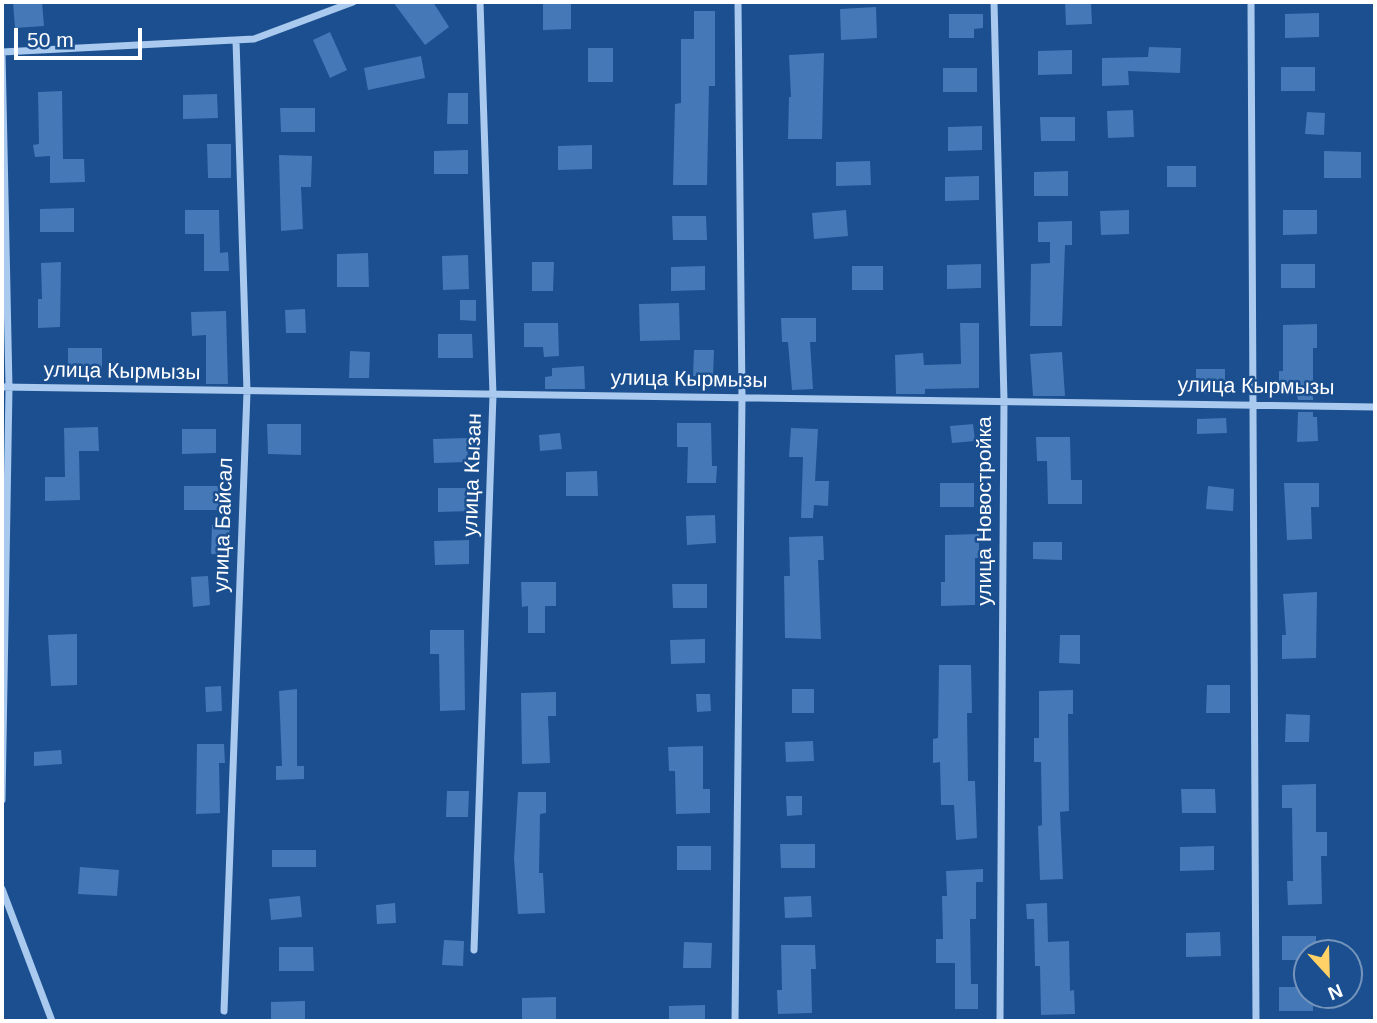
<!DOCTYPE html>
<meta charset="utf-8">
<style>
body{margin:0}
#map{position:relative;width:1377px;height:1023px;overflow:hidden;background:#1b4f8f;font-family:Arial,sans-serif}
canvas{display:block}
.frame{position:absolute;inset:0;border:4px solid #fff;pointer-events:none}
.north{position:absolute;left:1293px;top:939px;width:70px;height:70px;box-sizing:border-box;background:#1b4f8f;border:2px solid #7695bc;border-radius:50%;rotate:158deg;font-size:19px;font-weight:700;line-height:28px;text-align:center;color:#fff}
.north::after{content:'';display:block;margin:auto;width:24px;height:32px;background:#ffd166;clip-path:polygon(50% 0,100% 100%,50% 72%,0 100%)}
.scale{position:absolute;left:14px;top:28px;width:128px;height:32px;box-sizing:border-box;border:4px solid #fff;border-top:0;padding-left:9px;font-size:21px;line-height:24px;white-space:nowrap;color:#fff;-webkit-text-stroke:5px #1b4f8f;paint-order:stroke}
</style>
<div id="map">
<canvas width="1377" height="1023"></canvas>
<div class="frame"></div>
<div class="north">N</div>
<div class="scale">50 m</div>
</div>
<script>
const ctx = document.querySelector('canvas').getContext('2d');
ctx.lineJoin = 'round';
function fillPath(path, color) { ctx.fillStyle = color; ctx.fill(path, 'evenodd'); }
const toPath = rows => new Path2D(rows.map(r => 'M' + r).join(''));
function strokePath(path, color, width, dash) { ctx.strokeStyle = color; ctx.lineWidth = width; ctx.lineCap = dash ? 'butt' : 'round'; ctx.setLineDash(dash || []); ctx.stroke(path); }
function label(font, color, halo, rows, align = 'center') {
  ctx.font = font + ' Arial,sans-serif'; ctx.lineWidth = 5; ctx.setLineDash([]); ctx.textBaseline = 'middle'; ctx.strokeStyle = halo; ctx.fillStyle = color; for (const [text, x, y, turn = 0] of rows) {
    ctx.save(); ctx.translate(x, y); ctx.rotate((+turn || 0) * Math.PI / 180); ctx.textAlign = isNaN(turn) ? turn : align; if (halo) ctx.strokeText(text, 0, 0); ctx.fillText(text, 0, 0); ctx.restore();
  }
}
const building = toPath([
 [13,2,42,2,44,26,15,28],
 [393,2,433,2,449,27,425,45],
 [543,2,571,2,571,29,543,30],
 [1065,2,1091,2,1092,24,1066,25],
 [876,7,877,38,841,40,840,9],
 [694,11,715,11,715,86,709,86,707,185,673,185,675,104,681,103,681,39,694,39],
 [1319,13,1319,37,1285,38,1285,14],
 [949,14,983,14,983,28,974,29,974,38,949,38],
 [330,32,347,70,330,78,313,40],
 [1149,47,1181,48,1180,73,1128,71,1129,85,1102,86,1102,58,1148,57],
 [588,48,613,48,613,82,588,82],
 [1072,50,1072,74,1038,75,1038,51],
 [824,53,822,139,788,139,789,97,791,97,789,55],
 [421,56,425,78,368,90,364,68],
 [1281,67,1315,67,1315,91,1281,91],
 [943,68,977,68,977,92,943,92],
 [62,91,63,159,84,159,85,182,50,183,50,156,35,157,33,145,39,144,38,92],
 [448,93,468,93,468,124,447,124],
 [217,94,218,118,183,119,183,95],
 [280,108,315,108,315,132,281,132],
 [1133,110,1134,137,1108,138,1107,111],
 [1307,112,1325,113,1324,135,1305,134],
 [1040,117,1075,117,1075,141,1041,141],
 [982,126,982,150,948,151,948,127],
 [207,144,231,144,231,178,208,178],
 [592,145,592,169,558,170,558,146],
 [468,150,468,174,434,174,434,151],
 [1324,151,1361,152,1361,178,1324,178],
 [279,155,312,156,311,187,301,187,303,229,281,231],
 [870,161,871,185,836,186,836,162],
 [1167,166,1196,166,1196,187,1167,187],
 [1068,171,1068,196,1034,196,1034,172],
 [979,176,979,200,945,201,945,177],
 [74,208,74,232,40,232,40,209],
 [185,210,219,210,220,253,228,252,229,271,204,271,204,234,185,234],
 [846,210,848,236,814,239,812,213],
 [1129,210,1129,234,1101,235,1100,211],
 [1283,210,1317,210,1317,234,1283,235],
 [672,216,706,216,707,240,673,240],
 [1072,221,1072,245,1065,245,1062,326,1030,326,1031,264,1050,263,1050,242,1038,242,1038,222],
 [368,253,369,287,337,287,337,254],
 [468,255,469,289,443,290,442,256],
 [61,262,60,327,38,328,38,299,42,299,41,263],
 [532,262,554,262,553,291,532,291],
 [981,264,981,288,947,289,947,265],
 [1281,264,1315,264,1315,288,1281,288],
 [705,266,705,290,671,291,671,267],
 [852,266,883,266,883,290,852,290],
 [460,300,476,300,476,321,460,320],
 [679,303,680,340,640,341,639,304],
 [305,309,306,333,286,333,285,310],
 [226,311,228,384,206,384,206,335,192,336,191,312],
 [781,318,816,318,816,342,810,342,813,389,792,390,788,342,782,342],
 [524,323,558,323,559,356,544,357,543,347,524,347],
 [960,323,979,323,979,388,925,389,925,394,896,394,895,355,923,353,924,365,961,364],
 [1317,324,1317,348,1313,348,1313,400,1298,400,1297,395,1279,395,1279,371,1283,371,1283,325],
 [438,334,472,334,473,358,438,358],
 [68,348,102,348,102,372,68,372],
 [694,350,714,350,713,376,693,376],
 [350,351,370,352,369,378,349,378],
 [1062,352,1065,396,1033,396,1030,354],
 [584,366,585,389,545,389,545,377,552,376,552,368],
 [1196,369,1225,369,1225,394,1196,393],
 [1298,412,1313,412,1313,417,1317,417,1318,441,1297,442],
 [1226,418,1227,433,1197,434,1197,419],
 [677,423,711,423,712,466,717,466,716,483,687,483,688,447,677,447],
 [267,424,301,424,301,455,268,454],
 [973,424,975,441,952,443,950,426],
 [98,427,99,451,79,451,80,500,45,501,45,477,65,477,64,428],
 [791,428,818,429,815,481,829,481,828,506,814,505,813,518,801,518,803,457,789,457],
 [182,429,216,429,216,453,182,454],
 [560,433,562,449,540,451,539,435],
 [1036,437,1070,437,1071,480,1082,480,1082,504,1048,504,1047,461,1037,461],
 [467,438,468,462,434,463,433,439],
 [597,471,598,496,566,496,566,472],
 [940,483,974,483,974,507,940,507],
 [1284,483,1319,483,1319,507,1311,507,1312,539,1287,540],
 [184,486,218,486,219,510,184,510],
 [1208,486,1234,489,1233,511,1206,509],
 [438,488,472,488,472,511,438,512],
 [715,515,716,543,687,545,686,516],
 [212,525,230,525,228,555,211,554],
 [979,534,979,558,975,558,975,605,941,606,941,582,945,582,945,535],
 [823,536,824,560,818,560,821,639,785,638,784,576,790,576,789,537],
 [469,540,469,564,435,565,434,541],
 [1033,542,1062,542,1062,560,1033,559],
 [208,576,210,605,193,607,191,577],
 [521,582,556,582,556,606,545,606,545,633,528,633,528,606,522,607],
 [672,584,707,584,707,608,673,608],
 [1317,592,1316,658,1282,659,1282,635,1286,635,1283,594],
 [430,630,464,630,465,710,440,711,439,654,430,654],
 [77,634,77,685,51,686,48,635],
 [1060,635,1080,635,1080,664,1059,663],
 [705,639,705,663,671,664,670,640],
 [939,665,971,665,972,713,967,713,968,781,975,781,977,838,956,840,954,805,941,805,940,762,933,763,933,739,938,738],
 [1207,685,1230,685,1230,713,1206,713],
 [221,686,222,711,206,712,205,687],
 [297,689,297,766,304,766,304,779,276,780,276,766,282,766,279,691],
 [792,689,814,689,814,713,792,713],
 [1073,690,1073,714,1068,714,1069,811,1060,812,1063,879,1040,880,1038,826,1042,825,1041,762,1034,762,1034,738,1039,738,1039,691],
 [556,692,556,716,548,716,550,763,522,764,521,693],
 [696,694,710,694,711,711,697,712],
 [1286,714,1310,715,1309,742,1285,742],
 [813,741,814,761,786,762,785,742],
 [197,744,224,744,225,763,219,763,220,813,196,814],
 [703,746,703,789,710,789,710,813,676,814,675,771,669,771,668,747],
 [61,750,62,764,34,766,34,752],
 [1316,784,1316,832,1327,832,1327,856,1321,856,1322,904,1288,905,1287,881,1293,881,1292,808,1282,808,1282,785],
 [1181,789,1215,789,1216,813,1182,813],
 [447,791,469,791,468,817,446,817],
 [518,792,546,792,546,813,540,814,539,873,543,873,545,913,518,914,514,859],
 [786,796,802,796,802,815,787,816],
 [780,844,815,844,815,868,781,868],
 [677,846,711,846,711,870,677,870],
 [1214,846,1214,870,1180,871,1180,847],
 [272,850,316,850,316,867,272,867],
 [80,867,119,870,117,896,78,894],
 [983,869,983,882,976,882,976,919,970,919,971,984,978,984,978,1009,955,1009,955,963,936,963,936,939,943,939,942,896,947,896,946,871],
 [300,896,302,917,271,920,269,899],
 [811,896,812,917,785,918,784,897],
 [395,903,396,923,377,924,376,905],
 [1047,903,1048,942,1069,941,1070,991,1074,990,1075,1014,1041,1015,1040,966,1035,966,1034,919,1027,919,1026,904],
 [1220,932,1221,956,1186,957,1186,933],
 [1282,936,1316,936,1316,953,1307,953,1307,960,1282,960],
 [444,940,464,941,463,966,442,965],
 [684,942,712,943,711,968,683,968],
 [781,945,815,945,816,969,811,969,812,1013,778,1014,777,990,782,990],
 [279,947,313,947,314,971,279,971],
 [1279,987,1307,987,1307,995,1313,995,1313,1011,1279,1011],
 [556,997,556,1021,522,1021,522,998],
 [305,1001,305,1021,271,1021,271,1002],
 [705,1005,705,1020,669,1021,669,1006]
]);
const minor = toPath([
 [994,2,1004,400,1000,1021],
 [1251,2,1256,1021],
 [2,52,254,39,353,2],
 [2,387,1375,407],
 [2,800,9,388,2,52],
 [2,889,52,1021],
 [474,950,493,395,480,2],
 [224,1011,247,392,236,40],
 [735,1021,742,398,738,2]
]);
const streetNames = [
 ["улица Кырмызы",122,372,1],
 ["улица Кырмызы",689,380,1],
 ["улица Кырмызы",1256,387,1],
 ["улица Кызан",473,475,-88],
 ["улица Новостройка",985,511,-90],
 ["улица Байсал",224,525,-88]
];
fillPath(building, '#4478b7');
strokePath(minor, '#a9c9ee', 7);
label('21px', '#fff', '#1b4f8f', streetNames);
</script>
